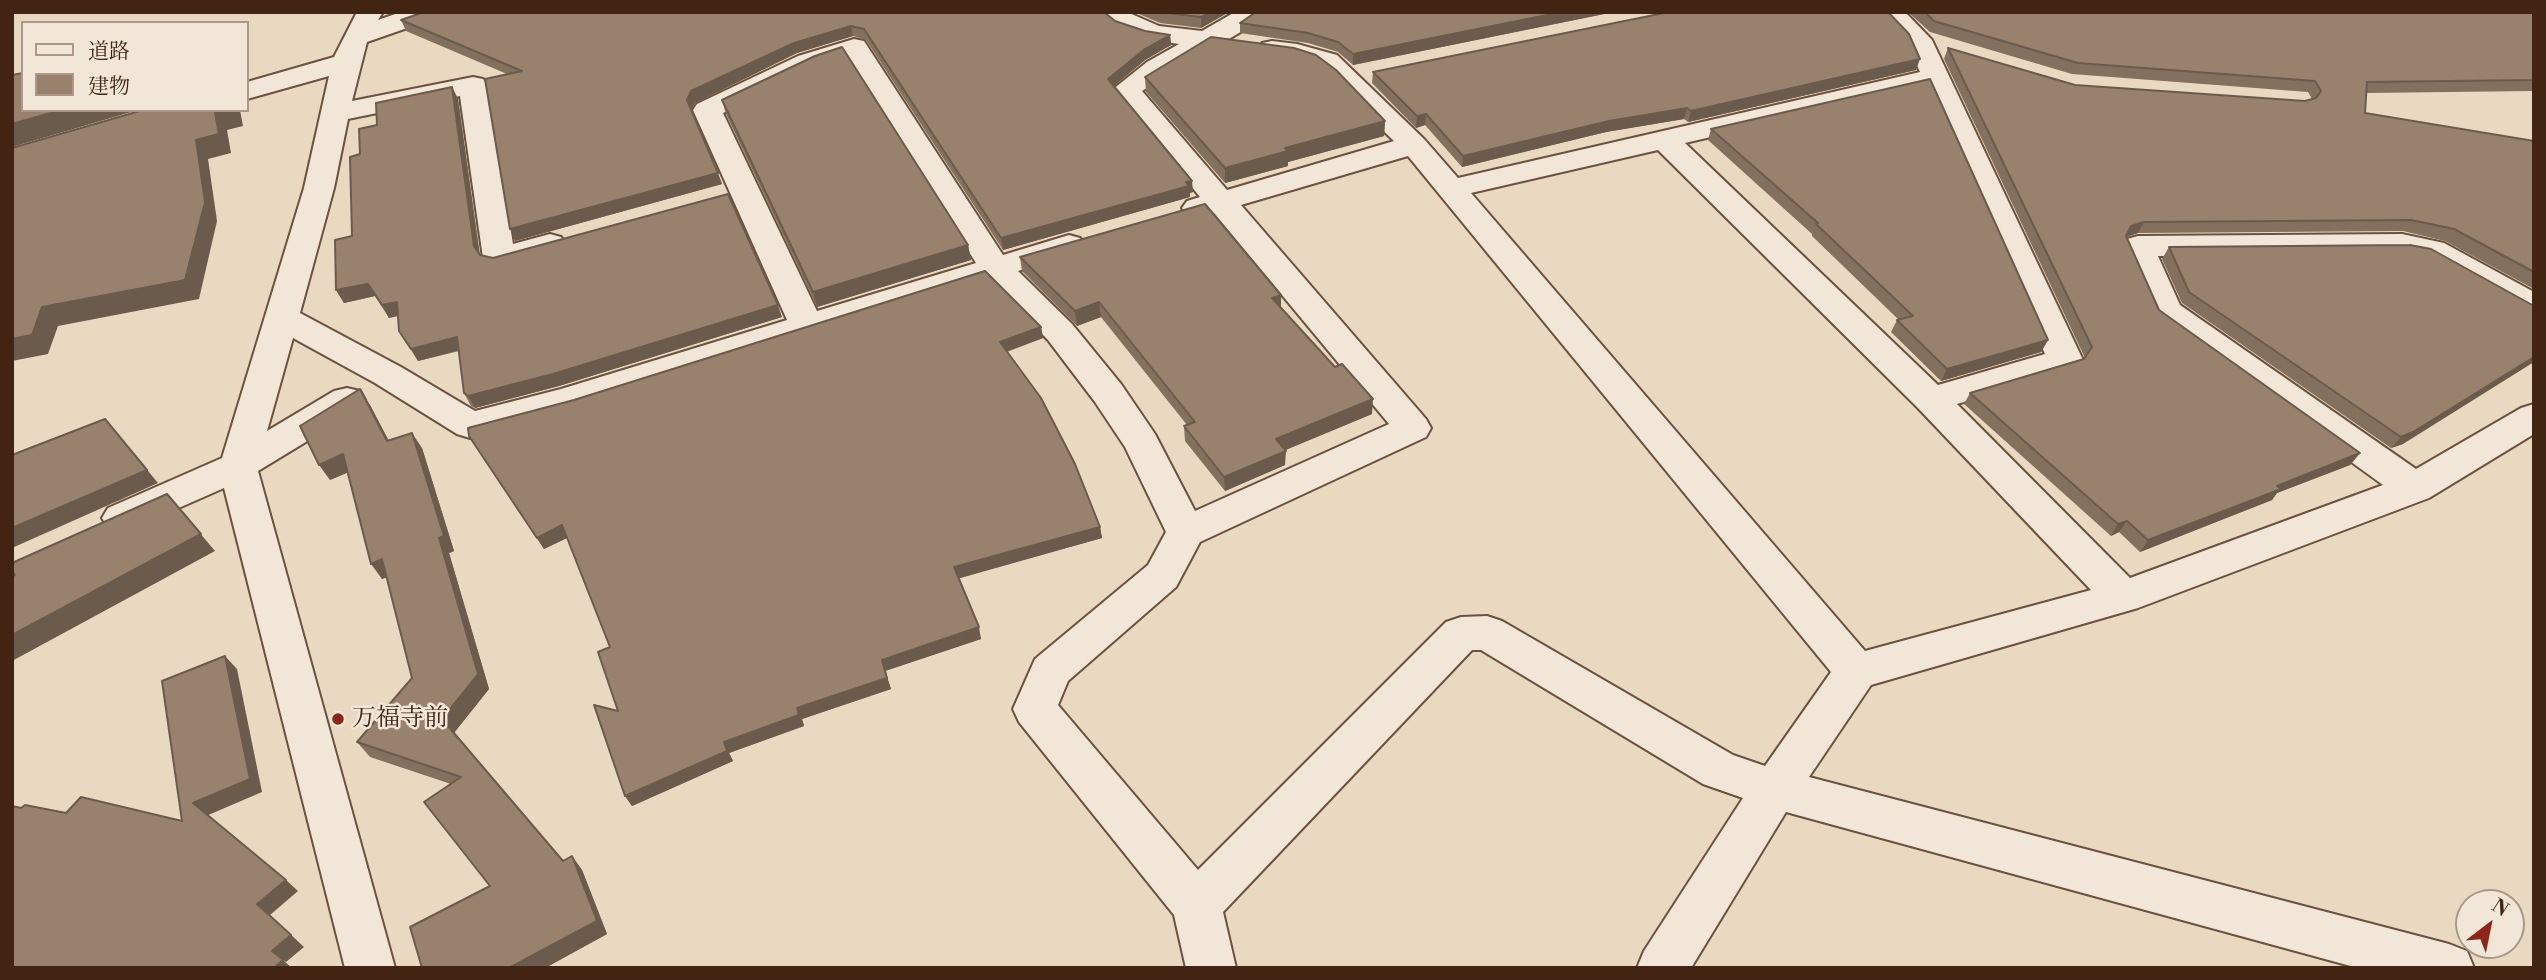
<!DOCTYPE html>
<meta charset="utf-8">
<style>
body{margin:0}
#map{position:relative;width:2546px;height:980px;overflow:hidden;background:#e9d9c1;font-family:"Libre Bodoni","Noto Serif JP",serif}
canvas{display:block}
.frame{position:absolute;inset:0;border:14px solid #422413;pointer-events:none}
.legend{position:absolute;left:21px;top:21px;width:228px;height:91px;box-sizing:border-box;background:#f1e6d7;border:2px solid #ab9889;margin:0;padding:9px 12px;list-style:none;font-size:21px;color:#422413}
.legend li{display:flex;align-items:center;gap:14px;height:35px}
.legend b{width:35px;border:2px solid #ab9889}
.north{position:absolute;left:2455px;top:889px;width:70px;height:70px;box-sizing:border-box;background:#f1e6d7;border:2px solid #ab9889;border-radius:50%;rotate:32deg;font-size:19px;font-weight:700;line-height:28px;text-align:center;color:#422413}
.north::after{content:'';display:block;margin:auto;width:24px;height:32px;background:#8f2418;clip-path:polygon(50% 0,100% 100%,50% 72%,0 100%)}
</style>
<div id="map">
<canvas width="2546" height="980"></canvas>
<div class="frame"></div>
<ul class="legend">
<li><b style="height:9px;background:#f1e6d7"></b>道路</li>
<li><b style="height:19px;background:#99826d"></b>建物</li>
</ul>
<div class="north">N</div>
</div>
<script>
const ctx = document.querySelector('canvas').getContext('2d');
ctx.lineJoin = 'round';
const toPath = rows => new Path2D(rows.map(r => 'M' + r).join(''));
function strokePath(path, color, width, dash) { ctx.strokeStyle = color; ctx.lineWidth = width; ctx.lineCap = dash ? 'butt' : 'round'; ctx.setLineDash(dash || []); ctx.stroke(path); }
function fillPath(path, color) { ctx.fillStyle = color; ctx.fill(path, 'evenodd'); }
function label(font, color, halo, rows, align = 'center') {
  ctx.font = font + ' "Libre Bodoni","Noto Serif JP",serif'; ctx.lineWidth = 5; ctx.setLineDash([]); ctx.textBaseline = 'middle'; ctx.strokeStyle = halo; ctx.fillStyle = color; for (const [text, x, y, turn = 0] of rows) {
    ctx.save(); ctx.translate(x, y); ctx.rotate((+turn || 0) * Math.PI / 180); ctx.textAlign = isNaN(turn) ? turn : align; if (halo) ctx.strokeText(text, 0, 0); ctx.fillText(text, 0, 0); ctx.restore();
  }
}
const minor = toPath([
 [357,12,383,12,378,20,401,12,440,12,436,18,367,42,352,101,473,77,483,79,487,85,513,244,550,234,561,237,566,244,561,251,511,265,499,268,487,265,483,258,460,96,348,119,334,188,300,313,401,367,475,411,561,389,787,320,693,110,697,104,798,56,854,39,864,41,1003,255,1069,235,1080,238,1085,245,1080,252,1018,271,1072,324,1121,384,1155,434,1195,511,1389,424,1214,213,1198,217,1187,215,1182,208,1187,201,1200,197,1112,90,1147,62,1179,44,1146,39,1117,29,1095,12,1127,12,1159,26,1202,31,1235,12,1268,12,1264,18,1142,91,1227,190,1394,141,1317,67,1262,55,1258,49,1262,43,1272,41,1297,44,1337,55,1424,139,1458,178,1920,72,1907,43,1877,12,1905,12,1932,40,2083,360,2077,368,1957,404,2130,578,2383,485,2154,319,2122,246,2127,239,2138,236,2402,234,2444,243,2534,292,2534,317,2522,314,2423,258,2402,254,2158,256,2180,305,2416,469,2521,408,2534,404,2534,434,2429,498,2138,608,1871,685,1809,777,2449,944,2467,951,2474,968,2358,968,1786,812,1691,968,1637,968,1644,951,1743,798,1703,784,1481,650,1472,650,1223,912,1236,968,1186,968,1174,915,1019,722,1013,709,1035,659,1148,565,1166,532,1125,447,1095,402,1048,340,989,280,579,409,470,438,457,434,375,383,293,338,267,431,334,391,347,388,360,391,365,400,360,409,258,471,395,968,345,968,224,488,122,533,108,528,102,518,108,508,222,458,304,188,329,76,247,99,247,82,334,57,357,12],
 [847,58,976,263,817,311,723,113,818,68,847,58],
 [1927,87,2045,354,1938,385,1685,143,1927,87],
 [1658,150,1918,408,2091,590,1865,651,1471,193,1658,150],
 [1408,156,1831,672,1765,766,1733,755,1502,621,1487,616,1461,617,1446,622,1198,870,1058,705,1068,681,1176,587,1200,542,1426,437,1431,428,1426,419,1241,205,1408,156]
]);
const wall = toPath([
 [1134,12,1229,12,1201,28,1160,23],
 [1614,12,1353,65,1338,52,1308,43,1240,33,1240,23],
 [1908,12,2534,12,2534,91,2366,93,2365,113,2534,141,2534,289,2445,241,2403,231,2138,233,2127,237,2159,310,2360,453,2350,465,2277,493,2272,500,2140,552,2119,532,2111,536,1964,404,1970,393,2085,358,1944,59,1948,48,2075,85,2305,101,2312,99,2308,92,2072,74,1930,32],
 [401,20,1115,21,1145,31,1170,35,1171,45,1145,60,1114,86,1193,192,1190,193,1190,197,1003,250,866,40,853,36,797,53,695,103,691,110,722,184,515,241,507,74,406,31],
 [1916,70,1688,122,1684,119,1606,132,1462,167,1425,125,1416,128,1372,83,1373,72],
 [1145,77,1385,121,1384,136,1288,162,1288,166,1225,183,1146,92],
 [452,87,458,99,480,255,782,317,559,386,475,408,471,406,464,393,459,351,418,361,399,331,398,316,389,318,375,296,344,303,336,290,352,236,360,154,377,125],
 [722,100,968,245,971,260,817,307,726,114],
 [1711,129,2048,340,2041,352,1941,381,1891,332,1897,320,1899,320,1812,236,1812,234,1708,140],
 [2169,247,2530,305,2403,444,2391,448,2182,303,2162,259],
 [1020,257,1281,308,1372,414,1285,450,1285,465,1225,491,1185,441,1184,426,1187,425,1101,317,1077,326,1022,271],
 [1041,327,1043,338,1007,352,1100,527,1102,538,958,578,981,639,885,671,891,689,802,719,804,726,729,753,733,761,632,806,625,796,618,711,610,647,567,538,544,549,469,436],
 [370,405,389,441,422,448,454,551,449,553,489,689,454,733,563,861,572,856,582,870,607,934,545,968,422,968,490,886,451,784,370,757,357,742,412,678,387,577,382,579,348,472,330,480]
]);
const shadedWall = toPath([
 [1210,12,1229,12,1201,28,1201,17],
 [1562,12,1614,12,1353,65,1353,54],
 [851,26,853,36,797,53,695,103,691,111,687,100,691,91,794,43],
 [1170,35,1171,45,1145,60,1109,90,1108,79,1145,49],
 [1920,59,1916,70,1688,122,1691,111],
 [452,87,458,99,480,258,474,246],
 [1687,108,1684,119,1606,132,1462,167,1463,156,1609,121],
 [61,110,138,110,12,147,12,124],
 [220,110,240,110,243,126,227,130,231,153,208,159,217,221,199,299,58,326,48,354,12,361,12,339,196,140,215,112],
 [1426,114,1425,125,1416,128,1417,116],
 [1385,121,1384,136,1288,162,1288,166,1225,183,1225,168,1285,148],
 [718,173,722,184,515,241,510,229],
 [1192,181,1193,192,1190,193,1190,197,1003,250,1001,238],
 [2144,222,2138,233,2125,237,2131,226],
 [968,245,971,260,817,307,813,292],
 [368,284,375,296,344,303,336,290],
 [1281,295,1281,309,1272,298],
 [397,302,405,314,389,318,382,305],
 [1099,302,1101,317,1077,326,1075,311],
 [778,305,782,317,559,386,475,408,468,396],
 [1041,327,1043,338,1002,353,1000,342],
 [457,337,464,349,418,361,411,349],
 [2048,340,2041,352,1941,381,1947,369],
 [2534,357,2534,362,2403,444,2391,448,2401,437],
 [360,389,370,405,397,457,387,441],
 [1373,399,1372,414,1276,454,1276,439],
 [105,419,158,483,12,548,12,528],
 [412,433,422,448,454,551,449,553,489,689,453,734,442,719,439,538],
 [1286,451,1285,465,1225,491,1224,477],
 [2360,453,2350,465,2277,493,2272,500,2140,552,2148,540,2277,486],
 [343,454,354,470,330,480,319,465],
 [167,494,215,551,12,661,12,635],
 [2127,521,2119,532,2111,536,2118,524],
 [562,525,569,537,544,549,537,538],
 [1100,527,1102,538,957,579,954,567],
 [382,559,393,575,382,579,371,564],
 [979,627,981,639,885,671,891,689,802,719,804,726,729,753,733,761,632,806,625,796,724,742,882,660],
 [225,656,237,669,262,792,206,816,193,803],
 [572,856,582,870,607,934,545,968,509,968],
 [286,880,298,891,270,915,304,947,286,962,272,951,257,904],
 [283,960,292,968,274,968]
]);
const building = toPath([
 [424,12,1104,12,1115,21,1145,31,1170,35,1145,49,1108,79,1192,181,1186,182,1189,186,1001,238,864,29,851,26,794,43,691,91,687,100,718,173,510,229,485,79,522,71,401,20,424,12],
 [1158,12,1210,12,1201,17,1158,12],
 [1256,12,1562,12,1353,54,1338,42,1308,33,1240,23,1256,12],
 [1669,12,1888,12,1909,34,1920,59,1691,111,1687,108,1609,121,1463,156,1426,114,1417,116,1373,72,1669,12],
 [1925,12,2534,12,2534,80,2367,82,2365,113,2534,141,2534,272,2454,229,2411,220,2144,222,2131,226,2126,236,2159,310,2360,453,2277,486,2281,489,2148,540,2127,521,2118,524,1970,393,2084,359,2092,347,1948,48,2075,85,2305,101,2316,98,2321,91,2315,81,2078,63,1934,21,1925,12],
 [1211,37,1294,48,1316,55,1336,70,1385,121,1285,148,1288,151,1225,168,1145,77,1211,37],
 [842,47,968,245,813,292,722,100,815,56,842,47],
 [23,73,23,110,61,110,12,124,12,75,23,73],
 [1930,79,2048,340,1947,369,1897,320,1913,316,1816,224,1818,223,1711,129,1930,79],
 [452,87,474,246,480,255,493,258,728,194,778,305,553,374,468,396,464,393,457,337,411,349,399,331,397,302,382,305,368,284,336,290,335,240,352,236,350,157,360,154,359,129,377,125,376,103,452,87],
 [143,110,220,110,215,112,219,134,196,140,205,202,185,280,42,307,32,335,12,339,12,148,143,110],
 [1205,204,1281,295,1272,298,1335,367,1342,364,1373,399,1276,439,1286,451,1224,477,1184,426,1195,422,1099,302,1075,311,1020,257,1205,204],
 [2410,245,2431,249,2534,306,2534,357,2413,432,2401,437,2189,292,2169,247,2410,245],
 [985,271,1041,327,1000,342,1041,398,1075,464,1100,527,954,567,979,627,882,660,887,678,797,708,799,715,724,742,727,751,625,796,594,705,618,711,598,652,610,647,562,525,537,538,469,436,468,428,574,400,985,271],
 [360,389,387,441,412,433,444,536,439,538,478,674,442,719,563,861,572,856,597,921,509,968,422,968,410,927,490,886,424,802,461,777,357,742,412,678,382,559,371,564,343,454,319,465,300,426,360,389],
 [105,419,147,470,12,528,12,455,105,419],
 [167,494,201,534,12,635,12,577,15,575,12,571,12,563,167,494],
 [225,656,250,779,193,803,286,880,257,904,291,935,272,951,283,960,274,968,12,968,12,806,21,808,25,805,66,813,81,797,182,821,162,681,225,656]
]);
const markers = [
 [338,719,7,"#8f2418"]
];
const poiNames = [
 ["万福寺前",352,719]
];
strokePath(minor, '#6c513e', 4);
fillPath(minor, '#f1e6d7');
fillPath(wall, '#84705e');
fillPath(shadedWall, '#6b5b4c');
fillPath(building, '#99826d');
strokePath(building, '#6b5b4c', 2);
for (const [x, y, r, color] of markers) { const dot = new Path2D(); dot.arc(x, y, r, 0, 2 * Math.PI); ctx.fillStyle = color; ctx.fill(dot); strokePath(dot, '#f1e6d7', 2.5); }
label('24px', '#422413', '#f1e6d7', poiNames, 'left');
</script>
